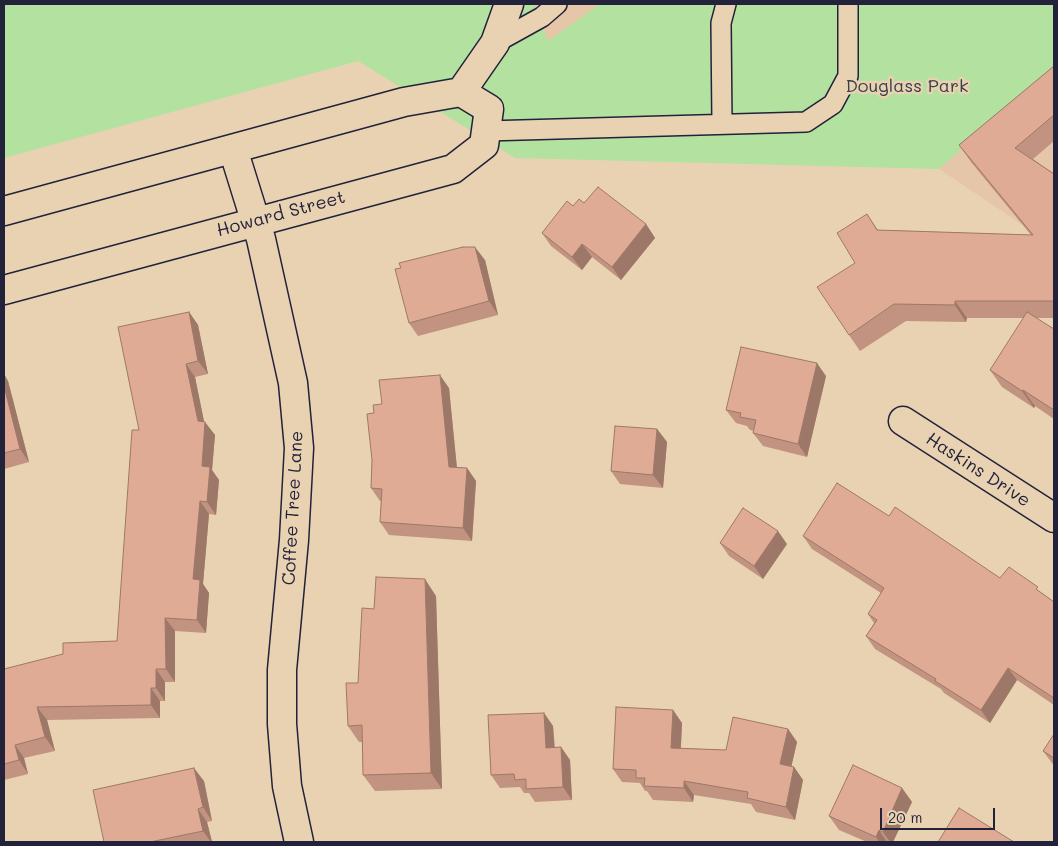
<!DOCTYPE html>
<style>
body{margin:0}
#map{position:relative;width:1058px;height:846px;overflow:hidden;background:#e9d2b2;font-family:Mali,sans-serif}
canvas{display:block}
.frame{position:absolute;inset:0;border:5px solid #22223b;pointer-events:none}
.scale{position:absolute;left:880px;top:808px;width:115px;height:22px;box-sizing:border-box;border:2px solid #22223b;border-top:0;padding-left:6px;font-size:15px;line-height:18px;white-space:nowrap;color:#22223b;-webkit-text-stroke:4px #e9d2b2;paint-order:stroke}
</style>
<div id="map">
<canvas width="1058" height="846"></canvas>
<div class="frame"></div>
<div class="scale">20 m</div>
</div>
<script>
const ctx = document.querySelector('canvas').getContext('2d');
ctx.lineJoin = 'round';
function fillPath(path, color) { ctx.fillStyle = color; ctx.fill(path, 'evenodd'); }
const toPath = rows => new Path2D(rows.map(r => 'M' + r).join(''));
function strokePath(path, color, width, dash) { ctx.strokeStyle = color; ctx.lineWidth = width; ctx.lineCap = dash ? 'butt' : 'round'; ctx.setLineDash(dash || []); ctx.stroke(path); }
function label(font, color, halo, rows, align = 'center') {
  ctx.font = font + ' Mali,sans-serif'; ctx.lineWidth = 5; ctx.setLineDash([]); ctx.textBaseline = 'middle'; ctx.strokeStyle = halo; ctx.fillStyle = color; for (const [text, x, y, turn = 0] of rows) {
    ctx.save(); ctx.translate(x, y); ctx.rotate((+turn || 0) * Math.PI / 180); ctx.textAlign = isNaN(turn) ? turn : align; if (halo) ctx.strokeText(text, 0, 0); ctx.fillText(text, 0, 0); ctx.restore();
  }
}
const built = toPath([
 [534,4,600,4,548,41],
 [1054,68,1054,246,939,169]
]);
const green = toPath([
 [4,4,534,4,548,41,600,4,1054,4,1054,68,939,169,515,158,358,61,4,158]
]);
const lane = toPath([
 [495,43,542,17,557,4],
 [722,124,721,23,726,4],
 [486,131,806,122,833,104,848,76,848,4]
]);
const street = toPath([
 [461,92,495,43,509,4],
 [233,149,261,239,293,383,299,448,294,540,282,670,282,724,287,786,299,842],
 [4,211,404,102,461,92,489,109,484,145,453,169,4,290],
 [903,421,1054,518]
]);
const wall = toPath([
 [1054,66,1054,141,1033,159,1054,174,1054,318,1036,318,1054,329,1054,419,1035,406,1034,408,1002,387,990,370,1024,318,967,318,966,322,906,321,860,351,849,335,855,263,867,214,878,230,1031,235,971,162,959,145],
 [584,203,646,224,655,238,621,280,592,257,582,270,551,246,542,233,573,206],
 [485,260,498,315,418,336,409,323],
 [189,312,198,325,208,374,195,377,204,422,215,435,212,470,219,480,216,515,209,514,203,584,209,593,206,633,175,631,175,682,165,682,165,701,160,701,160,718,47,720,55,751,24,758,28,774,4,780,4,669,117,641,139,430],
 [4,374,8,381,29,462,4,469],
 [826,376,807,457,763,446,753,433,754,431,750,430,747,426,736,423,726,410],
 [449,388,457,467,467,468,476,481,472,541,389,535,380,522,381,501,380,501,371,488,374,413,382,404],
 [657,429,667,442,663,488,620,484,611,471],
 [889,516,1000,578,1042,593,1054,602,1054,705,1017,680,990,723,944,693,941,689,875,649,866,636,874,623,868,614,881,593,812,549,803,536],
 [720,543,787,544,763,579,729,556],
 [436,596,442,789,375,791,363,775,362,742,359,742,348,726,374,609],
 [673,710,682,723,681,748,726,750,788,729,797,742,791,767,794,767,803,780,795,820,756,812,751,804,694,795,693,802,653,800,647,791,645,791,640,783,622,782,613,769],
 [544,713,553,726,555,747,561,747,570,760,572,800,535,802,529,793,524,793,520,787,500,788,491,775],
 [1054,734,1054,765,1052,763,1043,751],
 [204,781,212,821,207,822,212,842,104,842],
 [902,788,912,802,893,842,867,842,839,830,829,816]
]);
const shadedWall = toPath([
 [646,224,655,238,621,280,612,267],
 [582,244,592,257,582,270,572,257],
 [475,247,485,260,498,315,489,301],
 [955,301,967,318,966,322,955,305],
 [189,312,198,325,208,374,198,361],
 [817,363,826,376,807,457,798,444],
 [186,364,195,377,205,426,205,422,215,435,212,470,219,480,216,515,207,502,202,466,198,421],
 [4,374,8,381,29,462,20,449,4,386],
 [440,375,449,388,458,480,449,467],
 [1023,390,1035,406,1034,408,1022,391],
 [657,429,667,442,663,488,653,475],
 [467,468,476,481,472,541,463,528],
 [200,501,209,514,203,584,209,593,206,633,197,620,193,579],
 [778,531,787,544,763,579,754,566],
 [425,579,436,596,442,789,431,773],
 [165,618,175,631,175,682,166,669],
 [1008,668,1017,680,990,723,981,710],
 [156,669,165,682,165,701,156,688],
 [151,688,160,701,160,718,151,705],
 [37,707,47,720,55,751,45,737],
 [673,710,682,723,680,761,671,748],
 [544,713,553,726,555,761,546,748],
 [788,729,797,742,789,777,780,764],
 [15,745,24,758,28,774,19,760],
 [561,747,570,760,572,800,563,787],
 [794,767,803,780,795,820,786,807],
 [194,768,204,781,212,821,203,807],
 [684,781,694,795,693,802,684,788],
 [902,788,912,802,893,842,890,842,883,832],
 [198,809,207,822,212,842,211,842,203,831],
 [879,830,887,842,879,842,876,837]
]);
const building = toPath([
 [1054,66,1054,115,1015,148,1054,174,1054,301,955,301,955,305,894,304,849,335,817,287,855,263,837,233,867,214,877,230,1033,235,959,145,1054,66],
 [598,187,646,224,612,267,582,244,572,257,542,233,567,201,573,206,579,199,584,203,598,187],
 [463,247,475,247,489,301,409,323,395,269,401,268,399,263,463,247],
 [189,312,198,361,186,364,198,421,205,422,202,466,210,467,207,502,200,501,193,579,200,580,197,620,165,618,166,669,156,669,156,688,151,688,151,705,37,707,45,737,15,745,19,760,4,764,4,669,63,654,63,643,117,641,132,430,139,430,118,327,189,312],
 [1027,312,1054,329,1054,410,1023,390,1022,391,990,370,1027,312],
 [741,347,817,363,798,444,753,433,756,420,740,417,741,413,726,410,741,347],
 [440,375,449,467,467,468,463,528,380,522,382,489,371,488,372,460,367,414,374,413,373,405,382,404,379,380,440,375],
 [4,386,20,449,4,453,4,386],
 [615,426,657,429,653,475,611,471,615,426],
 [837,483,889,516,895,507,1000,578,1009,567,1038,587,1036,589,1054,602,1054,698,1008,668,981,710,935,681,936,679,866,636,877,620,868,614,884,588,803,536,837,483],
 [743,508,778,531,754,566,720,543,743,508],
 [376,577,425,579,431,773,363,775,362,725,348,726,346,683,358,683,362,608,374,609,376,577],
 [616,707,673,710,671,748,726,750,733,717,788,729,780,764,794,767,786,807,747,798,748,792,684,781,684,788,644,786,645,778,636,778,636,770,613,769,616,707],
 [544,713,546,748,561,747,563,787,526,789,526,779,515,780,514,774,491,775,488,715,544,713],
 [1054,734,1054,758,1043,751,1054,734],
 [853,765,902,788,883,832,879,830,876,837,829,816,853,765],
 [194,768,203,807,198,809,203,831,150,842,104,842,93,790,194,768],
 [959,808,1014,842,938,842,959,808]
]);
const parkNames = [
 ["Douglass Park",907,86]
];
const streetNames = [
 ["Howard Street",281,214,-15],
 ["Haskins Drive",978,470,33],
 ["Coffee Tree Lane",293,508,-87]
];
fillPath(built, '#e6c6a9');
fillPath(green, '#b3e1a0');
strokePath(lane, '#22223b', 22);
strokePath(street, '#22223b', 31);
strokePath(lane, '#e9d2b2', 19);
strokePath(street, '#e9d2b2', 28);
fillPath(wall, '#c19380');
fillPath(shadedWall, '#9d7868');
fillPath(building, '#e0ab95');
strokePath(building, '#9d7868', 1);
label('18px', '#383f4a', '#e9d2b2', parkNames);
label('18px', '#22223b', '#e9d2b2', streetNames);
</script>
